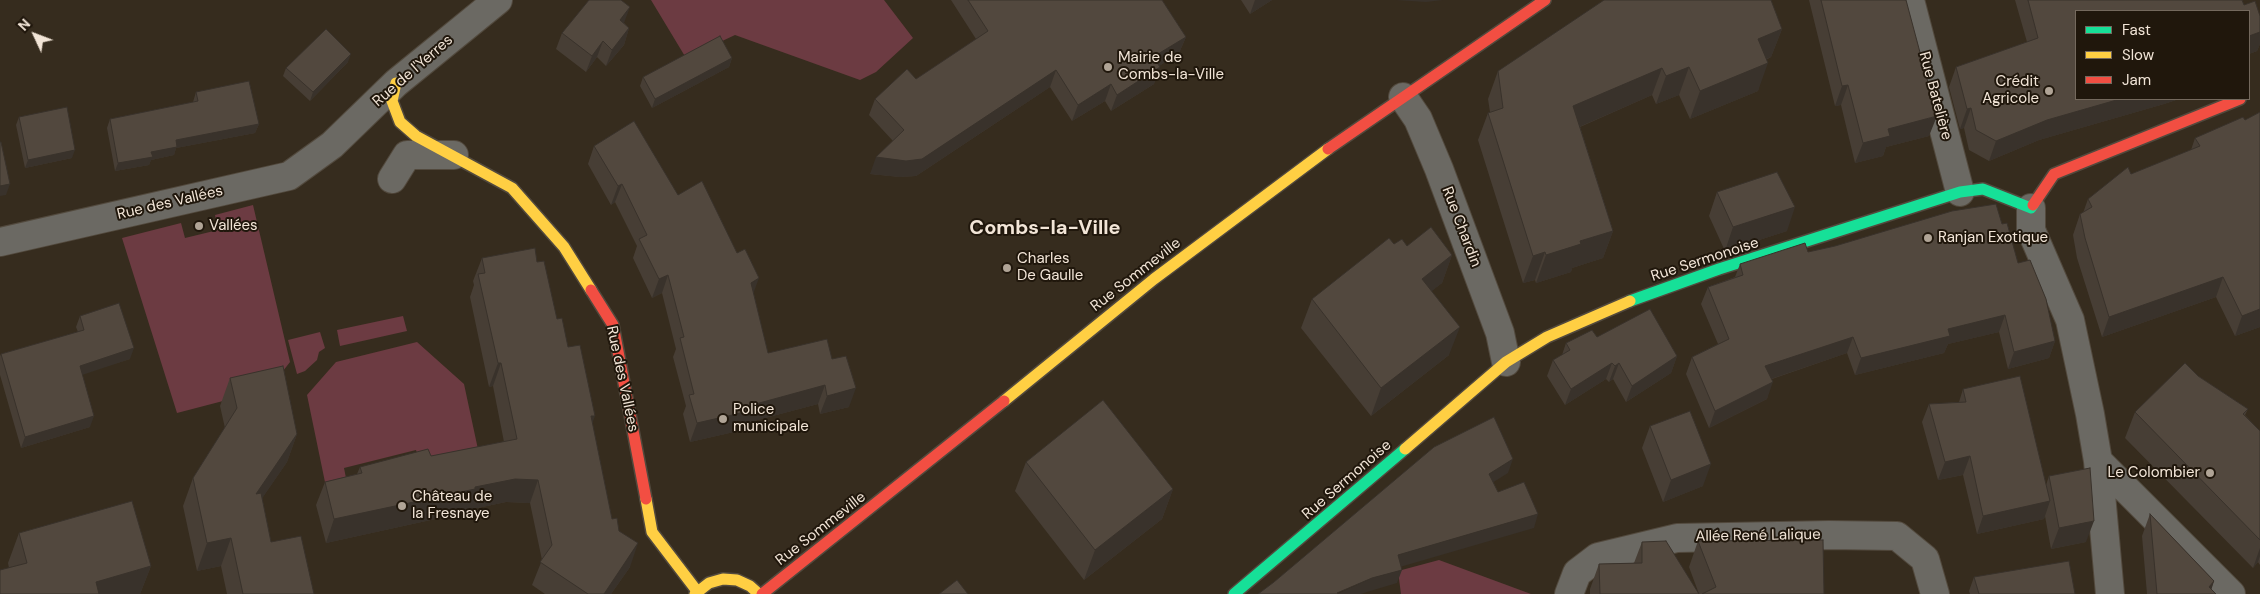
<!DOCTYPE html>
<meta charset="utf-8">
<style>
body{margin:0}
#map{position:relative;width:2260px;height:594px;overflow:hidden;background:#362c1e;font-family:"DM Sans",sans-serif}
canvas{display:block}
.legend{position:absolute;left:2075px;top:10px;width:175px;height:90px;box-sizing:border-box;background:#20170c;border:1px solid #74695d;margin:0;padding:6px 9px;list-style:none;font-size:15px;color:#f2e5d7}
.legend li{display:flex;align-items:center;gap:10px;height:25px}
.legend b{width:25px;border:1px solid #74695d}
.north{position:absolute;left:10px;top:10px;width:50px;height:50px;-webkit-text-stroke:4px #20170c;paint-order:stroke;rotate:313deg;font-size:14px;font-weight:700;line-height:20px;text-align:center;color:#f2e5d7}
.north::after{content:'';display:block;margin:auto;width:18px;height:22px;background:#f2e5d7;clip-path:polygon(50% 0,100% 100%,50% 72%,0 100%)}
</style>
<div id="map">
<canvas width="2260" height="594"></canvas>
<ul class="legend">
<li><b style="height:6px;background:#16e098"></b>Fast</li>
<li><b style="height:6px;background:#ffcf43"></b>Slow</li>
<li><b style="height:6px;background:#f24e42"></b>Jam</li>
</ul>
<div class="north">N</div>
</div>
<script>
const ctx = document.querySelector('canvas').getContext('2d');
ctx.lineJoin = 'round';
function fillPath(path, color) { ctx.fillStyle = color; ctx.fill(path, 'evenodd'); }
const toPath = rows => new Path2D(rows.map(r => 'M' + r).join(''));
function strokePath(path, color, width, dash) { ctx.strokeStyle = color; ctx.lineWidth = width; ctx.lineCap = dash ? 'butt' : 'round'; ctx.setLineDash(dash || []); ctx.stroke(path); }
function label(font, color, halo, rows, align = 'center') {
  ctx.font = font + ' "DM Sans",sans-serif'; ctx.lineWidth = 4; ctx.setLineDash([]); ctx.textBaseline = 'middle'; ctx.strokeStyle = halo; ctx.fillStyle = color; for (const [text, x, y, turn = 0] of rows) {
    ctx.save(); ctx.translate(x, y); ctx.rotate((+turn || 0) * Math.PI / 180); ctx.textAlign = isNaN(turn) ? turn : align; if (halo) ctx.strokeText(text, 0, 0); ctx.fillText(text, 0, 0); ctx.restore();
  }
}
const green = toPath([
 [651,0,884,0,913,38,876,72,860,80,735,35,686,58],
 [253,205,290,362,269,389,177,413,122,238,181,223,185,238,218,230,215,215],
 [403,316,407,331,340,346,337,330],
 [320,332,325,348,319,352,317,360,305,371,297,374,288,340],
 [417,342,464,384,479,454,422,468,416,450,344,468,347,483,326,487,307,395,336,362],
 [1439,560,1531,594,1401,594,1398,571]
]);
const street = toPath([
 [1910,0,1960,192],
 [1403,97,1418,119,1439,169,1500,333,1506,362],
 [392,179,407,155,454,155],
 [2031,208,2031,230,2070,320,2090,414,2098,461,2110,594],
 [0,242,289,176,332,145,396,83,498,0],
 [2098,461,2231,594],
 [1569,594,1577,573,1598,557,1677,538,1829,535,1897,536,1925,559,1935,594]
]);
const fast = toPath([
 [1630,301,1719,269,1960,192,1983,189,2031,208,2033,205],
 [1234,594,1405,449]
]);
const slow = toPath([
 [396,83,392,101,400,122,416,136,512,188,564,247,591,290],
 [1004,401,1154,279,1328,149],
 [1405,449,1506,362,1547,337,1630,301],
 [646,499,652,532,697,591],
 [695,594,709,583,723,579,737,580,750,586,759,594]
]);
const jam = toPath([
 [1328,149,1545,0],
 [2033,205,2054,174,2240,99],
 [591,290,613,325,646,499],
 [762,594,1004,401]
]);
const wall = toPath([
 [951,0,1162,0,1186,37,1179,53,1159,66,1154,84,1111,111,1105,101,1072,121,1050,87,916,176,900,177,870,174,893,141,869,115,875,99,916,79,976,39],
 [1241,0,1272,0,1250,14],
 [1809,0,1906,0,1929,136,1886,147,1883,156,1855,163,1841,105,1835,106],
 [2015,0,2242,0,2244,5,2255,1,2260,16,2260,44,2257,51,2249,54,2249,11,2076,11,2076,99,2179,99,2164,104,2039,140,1989,161,1969,150,1964,128,1960,129,1949,87,1956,67,2027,42],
 [624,23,629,28,624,45,606,66,597,57,586,72,556,49,562,33],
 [1782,29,1771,57,1766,60,1758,91,1690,119,1679,95,1656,104,1652,95,1580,127,1613,231,1603,258,1572,268,1571,272,1536,283,1535,280,1523,283,1478,140,1488,113,1490,112,1488,99,1498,71],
 [732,58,729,67,652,108,640,86,643,77],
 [348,62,310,101,283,76,286,68],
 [196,92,259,124,255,133,176,148,174,155,151,160,149,165,115,171,107,128,110,119,193,102],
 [2260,112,2260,327,2235,336,2216,297,2102,337,2077,258,2073,235,2080,214,2083,213,2088,199,2131,174,2191,150,2195,138,2245,120],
 [19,117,72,158,25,168,16,125],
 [594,146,678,195,753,293,768,353,832,359,849,407,820,414,818,404,750,422,747,429,690,442,683,414,686,406,673,357,676,349,662,293,652,298,633,258,637,246,615,202,611,205,588,164],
 [1717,192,1787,231,1725,251,1709,216],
 [2002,224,2018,263,2055,341,2049,358,2008,369,1999,332,1948,344,1944,353,1855,375,1847,353,1772,379,1767,399,1709,428,1686,374,1692,357,1718,344,1701,304,1708,287,1735,277,1740,264,1808,252],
 [1394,244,1407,246,1452,255,1442,283,1431,291,1449,355,1371,416,1301,328,1312,299],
 [482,258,537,262,557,319,568,347,592,424,612,519,619,531,630,567,611,594,545,594,532,585,542,560,530,503,506,502,468,510,467,512,326,543,316,505,325,482,357,474,360,467,431,456,504,442,493,386,489,387,470,297,474,285,473,281],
 [80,316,130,359,82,374,90,427,21,448,0,375,0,356,1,354,78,332,76,327],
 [1597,337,1677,356,1671,373,1626,402,1613,379,1609,382,1606,379,1565,405,1547,376,1553,360,1562,355,1566,343],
 [2198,376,2248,409,2245,415,2260,431,2260,565,2258,562,2253,568,2125,438,2135,412],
 [230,378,297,434,287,462,262,498,271,542,314,594,227,594,221,566,197,571,183,506,193,478,225,428,220,406],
 [1963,389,2046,485,2049,476,2086,542,2051,549,2045,516,2044,519,1977,534,1963,475,1938,480,1922,422,1929,404,1959,402],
 [1650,426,1703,486,1663,502,1642,448],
 [1026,462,1173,489,1162,519,1084,580,1015,491],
 [2150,514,2214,581,2211,589,2216,594,2147,594,2142,536],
 [19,533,151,566,140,594,0,594,9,568,8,563],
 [1698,541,1824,594,1699,594,1689,567],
 [1642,542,1699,594,1590,594,1590,589,1599,564,1634,563],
 [1974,577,2075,594,1970,594,1969,591]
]);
const shadedWall = toPath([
 [1255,0,1272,0,1250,14],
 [1396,0,1443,0,1426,2],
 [630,7,624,23,614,36,620,20],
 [629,28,624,45,606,66,612,50],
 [1782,29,1771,57,1748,67,1758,39],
 [2260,32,2260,44,2257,51,2249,54,2249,36],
 [1186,37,1179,53,1147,74,1153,57],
 [603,41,597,57,586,72,592,56],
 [351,54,348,62,310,101,313,92],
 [732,58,729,67,652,108,655,99],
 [1768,63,1758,91,1690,119,1700,91],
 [1160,67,1154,84,1111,111,1117,95],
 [1689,67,1679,95,1656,104,1666,76],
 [1662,68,1652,95,1563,134,1573,106],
 [1056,70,1050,87,916,176,900,177,870,174,876,157],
 [1111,84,1105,101,1072,121,1078,105],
 [1848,85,1841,105,1835,106,1842,86],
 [2120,99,2179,99,2164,104,2039,140,1989,161,1996,141,2047,120],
 [1971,108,1964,128,1960,129,1967,109],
 [1937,116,1929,136,1886,147,1883,156,1855,163,1863,143,1888,129],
 [259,124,255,133,176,148,174,155,151,160,149,165,115,171,118,163,176,140],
 [75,150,72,158,25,168,28,160],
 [10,184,6,195,0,196,0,186],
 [622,184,615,202,611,205,618,186],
 [1795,207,1787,231,1725,251,1733,227],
 [1613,231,1603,258,1572,268,1571,272,1536,283,1546,255,1580,241],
 [1545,252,1535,280,1523,283,1533,256],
 [1452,255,1442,283,1411,308,1422,279],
 [668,275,662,293,652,298,659,279],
 [2223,277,2216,297,2102,337,2109,317],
 [759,278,752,297,751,283],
 [2260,309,2260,327,2235,336,2242,316],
 [2005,315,1999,332,1948,344,1944,353,1855,375,1861,358,1948,329],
 [1460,327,1449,355,1371,416,1381,388],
 [1853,337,1847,353,1759,383,1765,366],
 [2055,341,2049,358,2008,369,2014,352],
 [134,348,130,359,76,377,80,366],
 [1677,356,1671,373,1626,402,1632,386],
 [498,363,501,363,493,386,489,387],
 [1612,363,1606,379,1565,405,1571,389],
 [1619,363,1613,379,1609,382,1615,366],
 [1773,382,1767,399,1709,428,1715,411],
 [825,385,818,404,750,422,747,429,690,442,697,423,752,405],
 [856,388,849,407,820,414,827,396],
 [94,416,90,427,21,448,25,437],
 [591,416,595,416,587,439],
 [297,434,287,462,246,522,256,494],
 [1970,456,1963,475,1938,480,1945,462],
 [1513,459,1508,473,1484,488,1489,474],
 [1711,464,1703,486,1663,502,1671,480],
 [515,479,538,480,530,503,506,502,468,510,467,512,326,543,334,519,475,487],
 [1173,489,1162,519,1084,580,1095,550],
 [2050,501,2044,519,1977,534,1983,516],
 [1538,514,1534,528,1393,569,1398,555],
 [2094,521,2086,542,2051,549,2059,528],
 [231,538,221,566,197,571,207,543],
 [638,543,630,567,611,594,604,594],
 [2260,548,2260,556,2258,562,2253,568],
 [151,566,140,594,91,594,96,582],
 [1402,570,1397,583,1367,592,1361,594,1337,594,1372,578],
 [2214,581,2210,594,2209,587]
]);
const building = toPath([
 [589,0,621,0,630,7,620,20,629,28,612,50,603,41,592,56,562,33,589,0],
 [968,0,1162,0,1186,37,1153,57,1160,67,1117,95,1111,84,1078,105,1056,70,922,159,906,161,876,157,904,130,875,99,907,69,916,79,988,31,968,0],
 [1604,0,1771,0,1782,29,1758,39,1768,63,1700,91,1689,67,1666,76,1662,68,1573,106,1613,231,1580,241,1581,244,1546,255,1545,252,1533,256,1488,113,1503,108,1498,71,1604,0],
 [1821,0,1906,0,1937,116,1888,129,1890,136,1863,143,1848,85,1842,86,1821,0],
 [2028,0,2242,0,2244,5,2255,1,2260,16,2260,32,2249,36,2249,11,2076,11,2076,99,2120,99,2047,120,1996,141,1976,130,1971,108,1967,109,1956,67,2038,38,2028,0],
 [326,29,351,54,313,92,286,68,326,29],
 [720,36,732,58,655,99,643,77,720,36],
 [249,81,259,124,176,140,177,147,151,152,153,157,118,163,110,119,198,101,196,92,249,81],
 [67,107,75,150,28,160,19,117,67,107],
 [2260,112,2260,309,2242,316,2223,277,2109,317,2085,238,2080,214,2092,207,2088,199,2128,167,2131,174,2200,146,2195,138,2243,117,2245,120,2260,112],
 [634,121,678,195,702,181,737,253,745,249,759,278,751,283,768,353,827,339,832,359,846,356,856,388,827,396,825,385,752,405,754,410,697,423,689,395,694,394,680,338,684,337,668,275,659,279,639,239,647,235,622,184,618,186,594,146,634,121],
 [0,142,1,142,10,184,0,186,0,142],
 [1777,172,1795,207,1733,227,1717,192,1777,172],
 [1996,204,2002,224,2007,223,2018,263,2030,260,2046,299,2055,341,2014,352,2005,315,1948,329,1950,336,1861,358,1853,337,1765,366,1773,382,1715,411,1692,357,1729,339,1708,287,1743,275,1740,264,1805,243,1808,252,1835,246,1952,211,1996,204],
 [1431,227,1452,255,1422,279,1460,327,1381,388,1312,299,1389,238,1394,244,1402,239,1407,246,1431,227],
 [535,248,537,262,544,261,557,319,562,318,568,347,580,345,595,416,591,416,612,519,617,518,619,531,638,543,604,594,588,594,540,562,552,545,538,480,515,479,475,487,475,489,334,519,325,482,362,473,360,467,428,449,431,456,517,439,501,363,498,363,478,274,485,273,482,258,535,248],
 [119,303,134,348,80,366,94,416,25,437,1,354,84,330,80,316,119,303],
 [1650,309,1677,356,1632,386,1619,363,1615,366,1612,363,1571,389,1553,360,1570,350,1566,343,1592,330,1597,337,1650,309],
 [2185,363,2198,376,2248,409,2243,414,2260,431,2260,540,2135,412,2185,363],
 [283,366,297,434,256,494,261,493,271,542,301,536,314,594,243,594,231,538,207,543,193,478,237,408,230,378,283,366],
 [2020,376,2050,501,1983,516,1970,456,1945,462,1929,404,1966,402,1963,389,2020,376],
 [1103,400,1173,489,1095,550,1026,462,1103,400],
 [1690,411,1711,464,1671,480,1650,426,1690,411],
 [1494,417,1513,459,1489,474,1498,492,1524,482,1538,514,1398,555,1402,570,1372,578,1337,593,1338,594,1258,594,1274,582,1434,447,1494,417],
 [2090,468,2094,521,2059,528,2049,476,2090,468],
 [132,501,151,566,96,582,99,594,0,594,0,570,27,563,19,533,132,501],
 [2150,514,2214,581,2209,587,2216,594,2157,594,2150,514],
 [1823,540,1824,594,1702,594,1716,587,1698,541,1823,540],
 [1666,541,1699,594,1600,594,1599,564,1642,563,1642,542,1666,541],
 [2069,561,2075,594,1979,594,1974,577,2069,561],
 [957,580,968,594,939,594,957,580]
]);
const markers = [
 [1108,67,5,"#b0a496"],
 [2049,91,5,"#b0a496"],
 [199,226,5,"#b0a496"],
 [1928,238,5,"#b0a496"],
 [1007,268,5,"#b0a496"],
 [723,419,5,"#b0a496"],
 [2210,473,5,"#b0a496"],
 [402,506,5,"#b0a496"]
];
const poiNames = [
 ["Mairie de",1118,58],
 ["Combs-la-Ville",1118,75],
 ["Crédit",2039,82,"right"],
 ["Agricole",2039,99,"right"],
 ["Vallées",209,226],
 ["Ranjan Exotique",1938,238],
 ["Charles",1017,259],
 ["De Gaulle",1017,276],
 ["Police",733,410],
 ["municipale",733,427],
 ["Le Colombier",2200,473,"right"],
 ["Château de",412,497],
 ["la Fresnaye",412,514]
];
const streetNames = [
 ["Rue de l'Yerres",413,71,-41],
 ["Rue Batelière",1935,96,75],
 ["Rue des Vallées",170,203,-13],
 ["Rue Chardin",1461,227,69],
 ["Rue Sermonoise",1705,260,-18],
 ["Rue Sommeville",1136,275,-38],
 ["Rue des Vallées",622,379,78],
 ["Rue Sermonoise",1347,480,-41],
 ["Rue Sommeville",821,529,-38],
 ["Allée René Lalique",1758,536,-1]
];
const districtNames = [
 ["Combs-la-Ville",1045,229]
];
fillPath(green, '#6c3b42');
strokePath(street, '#52493d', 30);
strokePath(fast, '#52493d', 14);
strokePath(slow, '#52493d', 14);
strokePath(jam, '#52493d', 14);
strokePath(street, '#6b6963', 28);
strokePath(fast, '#16e098', 11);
strokePath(slow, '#ffcf43', 11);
strokePath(jam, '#f24e42', 11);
fillPath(wall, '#473e35');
fillPath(shadedWall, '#39322b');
fillPath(building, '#52483e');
strokePath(building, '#39322b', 1);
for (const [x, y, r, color] of markers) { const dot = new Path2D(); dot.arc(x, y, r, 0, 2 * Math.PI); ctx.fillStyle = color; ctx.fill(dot); strokePath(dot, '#20170c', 2); }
label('15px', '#f2e5d7', '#20170c', poiNames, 'left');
label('15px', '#f2e5d7', '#20170c', streetNames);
label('bold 20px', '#f2e5d7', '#20170c', districtNames);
</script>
